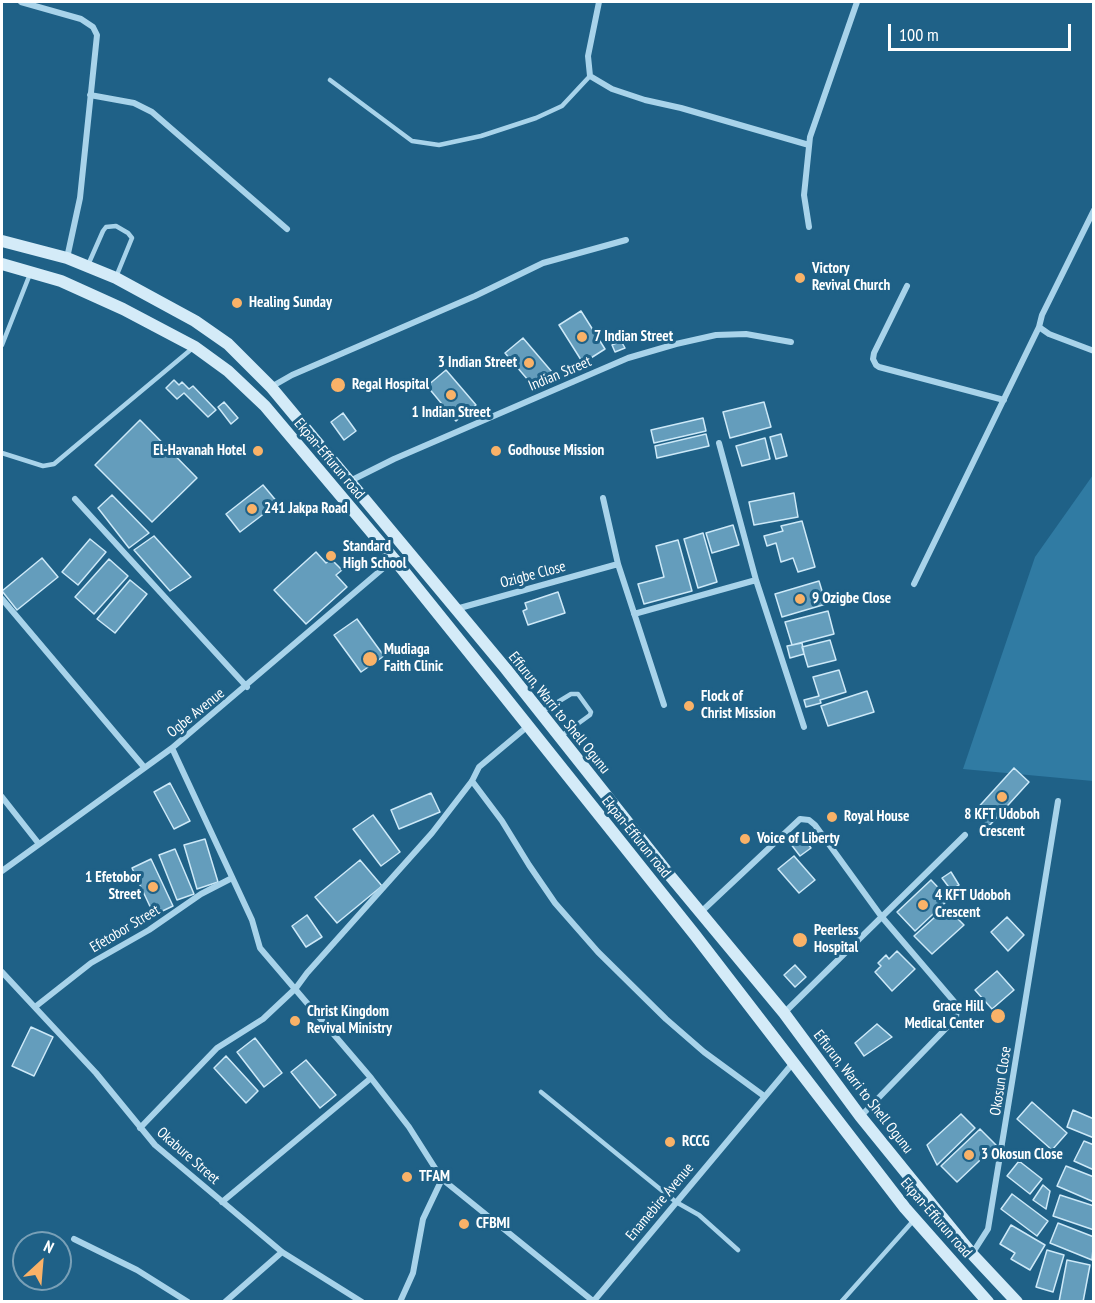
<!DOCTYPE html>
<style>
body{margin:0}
#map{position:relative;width:1095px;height:1303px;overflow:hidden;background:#1f6187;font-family:"PT Sans Narrow",sans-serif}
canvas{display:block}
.frame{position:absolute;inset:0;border:3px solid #fff;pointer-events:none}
.north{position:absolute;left:12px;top:1231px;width:60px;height:60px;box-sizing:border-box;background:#1f6187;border:2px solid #79a0b7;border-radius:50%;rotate:26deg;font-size:16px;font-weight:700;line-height:24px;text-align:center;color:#fff}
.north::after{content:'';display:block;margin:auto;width:21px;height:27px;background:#f9b268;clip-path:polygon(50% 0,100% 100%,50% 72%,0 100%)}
.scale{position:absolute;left:888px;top:24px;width:183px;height:27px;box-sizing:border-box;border:3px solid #fff;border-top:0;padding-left:8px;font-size:18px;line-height:21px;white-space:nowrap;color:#fff;-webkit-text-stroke:4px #1f6187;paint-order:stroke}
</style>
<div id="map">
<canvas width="1095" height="1303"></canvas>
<div class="frame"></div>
<div class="north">N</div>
<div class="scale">100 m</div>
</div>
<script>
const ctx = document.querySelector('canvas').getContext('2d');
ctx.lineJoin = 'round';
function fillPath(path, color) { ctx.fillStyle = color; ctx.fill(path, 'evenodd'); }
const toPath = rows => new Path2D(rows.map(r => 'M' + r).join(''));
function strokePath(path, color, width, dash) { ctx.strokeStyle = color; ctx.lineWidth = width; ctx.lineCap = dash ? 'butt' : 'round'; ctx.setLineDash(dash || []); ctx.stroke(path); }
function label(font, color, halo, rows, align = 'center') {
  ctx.font = font + ' "PT Sans Narrow",sans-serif'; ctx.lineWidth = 6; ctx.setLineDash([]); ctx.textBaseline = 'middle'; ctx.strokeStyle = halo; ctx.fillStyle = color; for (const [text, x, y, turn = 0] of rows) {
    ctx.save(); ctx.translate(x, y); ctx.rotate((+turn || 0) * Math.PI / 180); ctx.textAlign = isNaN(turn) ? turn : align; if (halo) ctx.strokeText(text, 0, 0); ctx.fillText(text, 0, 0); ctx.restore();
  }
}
const green = toPath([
 [1093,475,1093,781,963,769,1035,557]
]);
const building = toPath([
 [581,311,605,349,583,363,559,325,581,311],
 [523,338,552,372,534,387,505,353,523,338],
 [621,341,625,348,615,352,612,345,621,341],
 [446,370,476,405,456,421,427,386,446,370],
 [174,380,179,385,182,382,189,389,193,386,216,410,208,417,184,393,177,399,166,388,174,380],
 [224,402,238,418,231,424,218,407,224,402],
 [764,402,771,427,730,438,723,412,764,402],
 [343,413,356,431,344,440,331,422,343,413],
 [703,418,706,431,654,443,651,430,703,418],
 [140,420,197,478,152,522,95,465,140,420],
 [706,434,709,446,657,458,655,446,706,434],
 [781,434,787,456,776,459,770,437,781,434],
 [765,438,770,459,742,466,736,446,765,438],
 [263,485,278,503,240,532,226,514,263,485],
 [794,493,798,517,754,525,749,502,794,493],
 [112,495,149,533,129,548,98,508,112,495],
 [802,521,815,567,798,572,793,558,781,562,776,543,767,546,764,536,783,531,781,526,802,521],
 [733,525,739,545,712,553,706,533,733,525],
 [703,533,717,582,698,588,684,539,703,533],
 [154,536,191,577,170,591,134,550,154,536],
 [90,539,106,552,78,585,62,572,90,539],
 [678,540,692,591,644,604,638,584,664,577,656,546,678,540],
 [316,552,326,563,331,559,342,570,336,575,347,587,306,624,274,590,316,552],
 [42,558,58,577,17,610,2,591,42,558],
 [109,559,128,576,94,614,75,597,109,559],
 [130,580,147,594,115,633,97,619,130,580],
 [819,581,826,604,782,617,775,594,819,581],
 [558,592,565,613,528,625,523,611,527,609,525,603,558,592],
 [828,611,834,634,792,645,785,622,828,611],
 [357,619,384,656,361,672,334,635,357,619],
 [830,640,836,660,808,667,802,647,830,640],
 [802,643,804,654,790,658,787,646,802,643],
 [839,670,846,692,820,700,821,703,806,707,804,700,819,696,813,677,839,670],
 [867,691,874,712,828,726,821,706,867,691],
 [1014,768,1029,782,989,826,974,812,1014,768],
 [170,783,190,821,174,829,154,792,170,783],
 [431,793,440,812,399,829,391,810,431,793],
 [373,815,400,852,381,866,353,829,373,815],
 [798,831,811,848,800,856,787,839,798,831],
 [205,839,218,882,197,889,184,845,205,839],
 [175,849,194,894,177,900,159,855,175,849],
 [794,856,815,880,799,893,778,869,794,856],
 [151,859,173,906,154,915,132,868,151,859],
 [360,860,382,886,337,923,315,897,360,860],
 [951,872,959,885,951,890,942,878,951,872],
 [931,880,949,899,915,931,897,912,931,880],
 [946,907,964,925,932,954,914,936,946,907],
 [307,915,322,937,306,947,292,926,307,915],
 [1007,917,1024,935,1008,951,991,932,1007,917],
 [897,951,915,969,892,991,875,972,881,966,878,963,886,955,889,959,897,951],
 [795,965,806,977,795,987,784,975,795,965],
 [997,971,1014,990,992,1009,975,990,997,971],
 [877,1024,892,1037,864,1056,855,1043,877,1024],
 [31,1027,53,1037,34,1076,12,1066,31,1027],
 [255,1038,282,1073,264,1087,237,1052,255,1038],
 [226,1056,258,1091,246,1103,214,1068,226,1056],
 [306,1060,336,1095,320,1108,291,1072,306,1060],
 [1032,1102,1067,1133,1052,1150,1017,1119,1032,1102],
 [1073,1110,1094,1119,1094,1138,1067,1127,1073,1110],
 [961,1114,975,1128,937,1165,927,1145,961,1114],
 [980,1129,996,1145,957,1182,941,1166,980,1129],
 [1084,1141,1094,1145,1094,1170,1074,1161,1084,1141],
 [1019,1161,1042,1179,1030,1194,1007,1176,1019,1161],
 [1066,1166,1094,1177,1094,1202,1057,1186,1066,1166],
 [1043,1185,1050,1191,1046,1209,1033,1200,1043,1185],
 [1012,1194,1048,1221,1037,1236,1001,1209,1012,1194],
 [1060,1195,1094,1206,1094,1230,1053,1216,1060,1195],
 [1058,1223,1094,1237,1092,1260,1050,1243,1058,1223],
 [1011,1225,1045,1245,1030,1270,1011,1259,1015,1253,1000,1244,1011,1225],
 [1047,1250,1064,1255,1053,1292,1036,1287,1047,1250],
 [1067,1260,1090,1265,1083,1302,1059,1302,1067,1260]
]);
const lane = toPath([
 [330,80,412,141,439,145,481,136,536,118,562,106,590,76],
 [88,265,103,231,106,227,116,226,128,233,132,238,116,277],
 [2,345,30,274],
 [2,453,43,466,54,464,194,347],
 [543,711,571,694,578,694,591,712,590,715,561,736],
 [541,1092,676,1202,699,1215,738,1250],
 [841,1302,913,1221]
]);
const street = toPath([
 [21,2,81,19,93,27,97,35,80,198,67,258],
 [599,2,588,56,590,76,612,89,645,100,681,108,809,145],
 [90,95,134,103,152,112,287,229],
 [809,227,804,195,810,137,857,2],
 [907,286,874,353,873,359,876,365,879,367,1004,400],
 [1039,327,1049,334,1094,351],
 [271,387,292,375,475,296,543,263,626,240],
 [719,443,756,580,804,727],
 [350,481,394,459,628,358,676,344,716,335,746,334,791,342],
 [603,498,618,564,664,705],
 [75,499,247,687],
 [914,584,1039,327,1042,315,1094,210],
 [2,599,144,767],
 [456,609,618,564],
 [634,614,756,580],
 [172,748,252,920,260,948,371,1078,409,1127,442,1179,593,1301],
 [472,781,502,821,529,865,555,903,598,952,666,1019,704,1052,764,1096],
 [2,797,39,844],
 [2,871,172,748,394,559],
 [701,912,800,819,809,820,815,825,881,916,957,1005,956,1018,861,1116],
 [2,972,96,1073,155,1145,282,1252,362,1302],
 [35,1007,91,963,149,930,201,894,232,878],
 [784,1013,965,835],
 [140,1128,217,1048,263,1019,296,988,307,973,432,833,472,781,479,767,528,726],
 [222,1202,371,1078],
 [74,1239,137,1270,188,1302],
 [972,1254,988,1229,1058,801],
 [225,1302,282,1252],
 [400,1302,413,1273,423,1219,442,1179],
 [593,1302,793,1063]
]);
const secondary = toPath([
 [2,241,67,258,116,278,195,321,228,344,271,387,506,669,671,877,784,1013,860,1116,972,1254,1017,1302],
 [2,264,61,281,123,309,195,347,228,371,265,406,394,559,501,692,695,935,905,1208,988,1302]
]);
const markers = [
 [800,278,6,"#f9b268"],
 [237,303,6,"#f9b268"],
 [582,337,6,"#f9b268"],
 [529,363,6,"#f9b268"],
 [338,385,8,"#f9b268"],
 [451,395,6,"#f9b268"],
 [258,451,6,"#f9b268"],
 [496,451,6,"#f9b268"],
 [252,509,6,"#f9b268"],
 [331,556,6,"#f9b268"],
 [800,599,6,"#f9b268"],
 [370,659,8,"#f9b268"],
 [689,706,6,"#f9b268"],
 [1002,797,6,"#f9b268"],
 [832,817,6,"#f9b268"],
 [745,839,6,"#f9b268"],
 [153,887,6,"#f9b268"],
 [923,905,6,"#f9b268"],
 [800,940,8,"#f9b268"],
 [998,1016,8,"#f9b268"],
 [295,1021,6,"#f9b268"],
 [670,1142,6,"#f9b268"],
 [969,1155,6,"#f9b268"],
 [407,1177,6,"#f9b268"],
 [464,1224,6,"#f9b268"]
];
const poiNames = [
 ["Victory",812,269],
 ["Revival Church",812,286],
 ["Healing Sunday",249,303],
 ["7 Indian Street",594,337],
 ["3 Indian Street",517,363,"right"],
 ["Regal Hospital",352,385],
 ["1 Indian Street",451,413,"center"],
 ["El-Havanah Hotel",246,451,"right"],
 ["Godhouse Mission",508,451],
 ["241 Jakpa Road",264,509],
 ["Standard",343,547],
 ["High School",343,564],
 ["9 Ozigbe Close",812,599],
 ["Mudiaga",384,650],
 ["Faith Clinic",384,667],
 ["Flock of",701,697],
 ["Christ Mission",701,714],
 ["8 KFT Udoboh",1002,815,"center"],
 ["Crescent",1002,832,"center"],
 ["Royal House",844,817],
 ["Voice of Liberty",757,839],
 ["1 Efetobor",141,878,"right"],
 ["Street",141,895,"right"],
 ["4 KFT Udoboh",935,896],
 ["Crescent",935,913],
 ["Peerless",814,931],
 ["Hospital",814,948],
 ["Grace Hill",984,1007,"right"],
 ["Medical Center",984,1024,"right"],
 ["Christ Kingdom",307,1012],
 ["Revival Ministry",307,1029],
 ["RCCG",682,1142],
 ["3 Okosun Close",981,1155],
 ["TFAM",419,1177],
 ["CFBMI",476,1224]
];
const streetNames = [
 ["Indian Street",560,374,-23],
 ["Ekpan-Effurun road",329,459,50],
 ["Ozigbe Close",533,575,-15],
 ["Ogbe Avenue",196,713,-39],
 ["Effurun, Warri to Shell Ogunu",559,713,51],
 ["Ekpan-Effurun road",636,837,51],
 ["Efetobor Street",125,929,-31],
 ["Okosun Close",1001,1081,-81],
 ["Effurun, Warri to Shell Ogunu",863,1092,52],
 ["Okabure Street",188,1156,41],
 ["Enamebire Avenue",660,1202,-50],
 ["Ekpan-Effurun road",936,1218,49]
];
fillPath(green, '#307ba3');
fillPath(building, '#649dbc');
strokePath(building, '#cde9f8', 1.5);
strokePath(lane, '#a8d3ea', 4.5);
strokePath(street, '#a8d3ea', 6);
strokePath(secondary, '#d4ebf8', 12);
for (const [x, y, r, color] of markers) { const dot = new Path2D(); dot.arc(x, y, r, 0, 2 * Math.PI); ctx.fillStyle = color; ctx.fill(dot); strokePath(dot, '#1f6187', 2); }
label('bold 15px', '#fff', '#1f6187', poiNames, 'left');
label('15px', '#fff', '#1f6187', streetNames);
</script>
